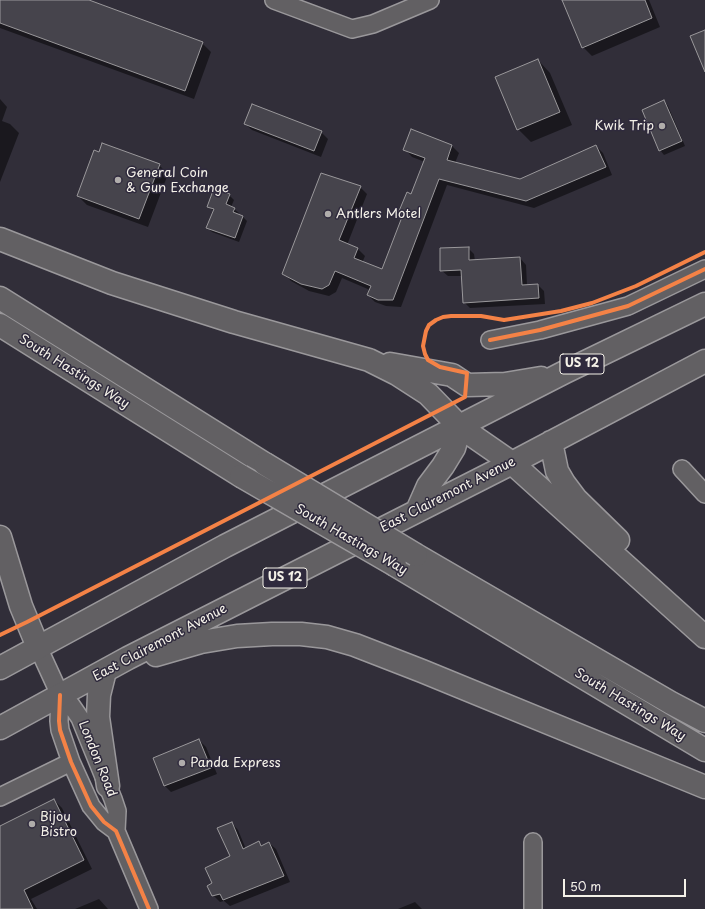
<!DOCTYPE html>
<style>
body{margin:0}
#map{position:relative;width:705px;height:909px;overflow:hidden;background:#312e39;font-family:"Playpen Sans",sans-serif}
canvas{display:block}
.scale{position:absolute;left:563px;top:879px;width:123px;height:18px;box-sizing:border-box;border:2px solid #f4f1e8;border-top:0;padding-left:5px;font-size:12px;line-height:14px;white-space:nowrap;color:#f4f1e8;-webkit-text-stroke:3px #2f2a3d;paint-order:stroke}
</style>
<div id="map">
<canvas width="705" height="909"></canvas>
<div class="scale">50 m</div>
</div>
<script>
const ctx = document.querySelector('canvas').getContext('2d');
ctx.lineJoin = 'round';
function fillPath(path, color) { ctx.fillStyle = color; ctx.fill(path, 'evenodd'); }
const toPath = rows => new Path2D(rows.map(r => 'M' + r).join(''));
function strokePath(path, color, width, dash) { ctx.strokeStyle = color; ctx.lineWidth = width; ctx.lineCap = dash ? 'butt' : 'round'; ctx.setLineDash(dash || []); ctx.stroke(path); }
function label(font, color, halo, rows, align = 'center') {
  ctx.font = font + ' "Playpen Sans",sans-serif'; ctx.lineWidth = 3; ctx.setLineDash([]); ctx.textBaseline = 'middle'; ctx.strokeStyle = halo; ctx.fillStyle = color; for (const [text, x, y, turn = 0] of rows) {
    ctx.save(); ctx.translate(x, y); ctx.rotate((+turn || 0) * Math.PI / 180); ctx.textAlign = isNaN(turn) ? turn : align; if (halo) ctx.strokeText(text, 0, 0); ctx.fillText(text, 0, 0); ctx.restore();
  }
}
const shadow = toPath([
 [0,0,86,0,202,43,211,52,194,99,0,28],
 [563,0,649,0,660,27,592,56,583,47],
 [538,60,550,73,572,125,531,142,518,129],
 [0,99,7,107,2,121,10,124,19,133,0,182],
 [664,101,668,106,685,146,664,155,660,150],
 [245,124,321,132,328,139,321,157,252,130],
 [412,131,452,146,459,153,455,163,520,180,596,146,603,153,612,175,534,208,447,185,401,307,386,306,375,302,368,295,370,290,342,278,336,292,329,296,309,291,291,281,284,273,360,187,367,194,347,245,358,249,365,256,362,263,383,271,425,162,412,157,405,149],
 [100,153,159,165,168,174,148,227,87,205,78,196],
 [229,195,234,200,231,207,234,209,239,213,238,215,243,217,247,221,239,242,212,232,208,228,214,211,208,206],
 [468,248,474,254,475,261,520,258,526,265,527,285,538,285,544,291,545,304,470,308,464,302,463,276,448,276,441,270],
 [199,740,206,747,217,774,171,792,165,786,154,758],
 [54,800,62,808,92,869,31,899,37,909,0,909,0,835],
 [232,823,238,830,246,849,259,843,263,846,269,843,276,849,290,882,230,906,224,901,220,902,213,895,213,884,231,857],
 [99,899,108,909,75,909],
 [415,902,422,909,398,909]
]);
const building = toPath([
 [0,0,89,0,203,42,185,91,0,23,0,0],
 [562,0,645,0,652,18,582,48,562,0],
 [705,30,705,72,690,36,705,30],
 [538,59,560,112,517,130,495,77,538,59],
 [664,100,682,141,659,151,642,110,664,100],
 [252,104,322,131,314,151,244,124,252,104],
 [411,129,452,145,447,160,520,179,596,145,606,167,526,201,439,179,393,300,378,300,367,295,371,286,335,271,329,285,322,289,301,284,282,274,321,173,361,186,339,240,358,248,354,258,382,269,402,217,399,211,407,192,411,194,425,158,403,150,411,129],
 [102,143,160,164,139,219,77,196,94,150,99,152,102,143],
 [214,188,230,194,226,204,235,208,233,212,243,216,235,238,206,228,214,209,207,207,214,188],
 [469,247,469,260,520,257,522,285,538,284,539,298,463,303,461,270,440,271,440,248,469,247],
 [199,739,211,768,164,786,153,758,199,739],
 [54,799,84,860,24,890,33,909,0,909,0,826,54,799],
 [232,822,243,849,259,841,261,846,269,842,284,876,223,900,220,894,212,896,207,886,212,883,205,868,230,856,217,828,232,822]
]);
const minor = toPath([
 [274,0,352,29,373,24,430,0],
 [490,340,540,330,628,306,705,269],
 [682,469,705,494],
 [38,647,60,695,71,705,80,718,113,799,117,811,116,831],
 [60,695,59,721,60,730,71,762,91,806,104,822,116,831,149,909],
 [0,797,71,762],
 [533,842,533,909]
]);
const major = toPath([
 [0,239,112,283,234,322,369,360,397,374,428,394,460,427,512,463,705,637],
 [0,298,265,464],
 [0,325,241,476],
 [390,364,452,375,467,385,505,384,541,378],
 [551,442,557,471,564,483,576,499,618,540],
 [417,511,428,486,443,466,454,448,460,427],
 [0,537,21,606,38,647],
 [416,555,671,703,705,721],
 [395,565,705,750],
 [156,655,201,642,237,636,272,634,301,634,327,637,355,645,422,671,705,787],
 [0,668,225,546,565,372,705,304],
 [105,671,99,695,98,717,108,786],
 [0,728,128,658,512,463,705,361]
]);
const majorBridge = toPath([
 [265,464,416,555],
 [241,476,395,565]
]);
const cycleway = toPath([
 [490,340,540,330,628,306,705,269],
 [0,635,27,622,465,397,467,373,440,367,428,360,425,354,423,346,426,331,429,325,436,320,443,317,451,316,481,316,504,320,561,311,592,303,636,286,705,252],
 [60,695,59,721,60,730,71,762,91,806,104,822,116,831,149,909]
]);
const markers = [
 [662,126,4,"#b0adab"],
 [118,180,4,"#b0adab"],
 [328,214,4,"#b0adab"],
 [182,763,4,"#b0adab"],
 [32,824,4,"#b0adab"]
];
const shields = [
 [582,364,44],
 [285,578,44]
];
const shieldNames = [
 ["US 12",582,364],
 ["US 12",285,578]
];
const poiNames = [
 ["Kwik Trip",654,126,"right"],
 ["General Coin",126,173],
 ["& Gun Exchange",126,188],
 ["Antlers Motel",336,214],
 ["Panda Express",190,763],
 ["Bijou",40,817],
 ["Bistro",40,832]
];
const streetNames = [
 ["South Hastings Way",74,372,32],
 ["East Clairemont Avenue",448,495,-27],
 ["South Hastings Way",351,540,30],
 ["East Clairemont Avenue",160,643,-28],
 ["South Hastings Way",630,705,31],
 ["London Road",97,759,68]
];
fillPath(shadow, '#0007');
fillPath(building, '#46444c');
strokePath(building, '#9a989b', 1);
strokePath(minor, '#9a989b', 20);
strokePath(major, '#9a989b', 25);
strokePath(minor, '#626063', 17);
strokePath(major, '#626063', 22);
strokePath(majorBridge, '#9a989b', 25, []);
strokePath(majorBridge, '#626063', 22);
strokePath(cycleway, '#f48246', 4);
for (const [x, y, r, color] of markers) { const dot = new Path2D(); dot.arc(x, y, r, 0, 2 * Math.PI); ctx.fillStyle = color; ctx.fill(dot); strokePath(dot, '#2f2a3d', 1.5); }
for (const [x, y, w] of shields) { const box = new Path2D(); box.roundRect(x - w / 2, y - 10, w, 20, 3); ctx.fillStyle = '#2f2a3d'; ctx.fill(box); strokePath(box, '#f4f1e8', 1); }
label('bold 12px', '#f4f1e8', null, shieldNames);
label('13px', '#f4f1e8', '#2f2a3d', poiNames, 'left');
label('13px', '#f4f1e8', '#2f2a3d', streetNames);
</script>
